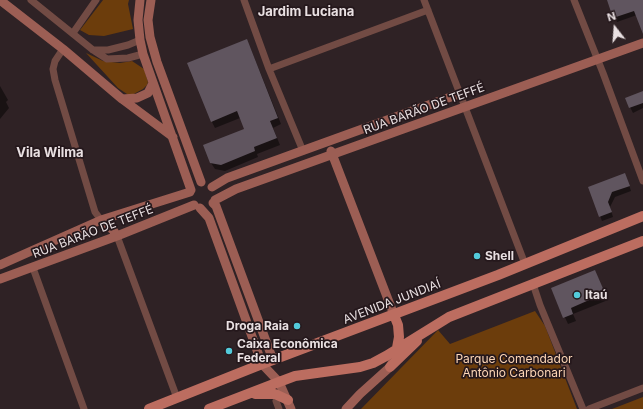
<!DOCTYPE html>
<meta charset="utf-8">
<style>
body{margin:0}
#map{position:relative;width:643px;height:409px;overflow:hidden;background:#2f2225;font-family:Inter,sans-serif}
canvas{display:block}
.north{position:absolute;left:595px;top:8px;width:40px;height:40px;-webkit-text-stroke:3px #25181c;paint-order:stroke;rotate:343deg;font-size:11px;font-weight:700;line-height:16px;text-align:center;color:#e9e0e2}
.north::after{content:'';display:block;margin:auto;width:14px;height:18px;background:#e9e0e2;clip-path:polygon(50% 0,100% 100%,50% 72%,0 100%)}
</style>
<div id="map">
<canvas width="643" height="409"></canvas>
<div class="north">N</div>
</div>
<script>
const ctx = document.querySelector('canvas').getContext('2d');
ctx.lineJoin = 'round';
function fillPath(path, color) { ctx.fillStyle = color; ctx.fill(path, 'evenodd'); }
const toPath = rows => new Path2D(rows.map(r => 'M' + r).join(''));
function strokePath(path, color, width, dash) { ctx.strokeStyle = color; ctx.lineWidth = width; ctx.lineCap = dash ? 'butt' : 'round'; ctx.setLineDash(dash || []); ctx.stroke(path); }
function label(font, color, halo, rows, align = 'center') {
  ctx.font = font + ' Inter,sans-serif'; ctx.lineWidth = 3.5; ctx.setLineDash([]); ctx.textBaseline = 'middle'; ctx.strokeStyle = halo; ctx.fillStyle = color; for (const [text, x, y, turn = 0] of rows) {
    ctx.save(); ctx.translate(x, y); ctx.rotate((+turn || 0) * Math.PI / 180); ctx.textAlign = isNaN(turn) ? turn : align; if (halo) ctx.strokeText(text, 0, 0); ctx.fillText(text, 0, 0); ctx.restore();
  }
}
const green = toPath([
 [103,0,129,0,128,4,133,29,104,36,89,35,80,30],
 [86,53,103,61,120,63,132,61,144,69,148,82,147,85,143,89,130,96,118,88],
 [535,311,545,326,577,409,361,409,438,330,450,344],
 [643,397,643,409,612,409]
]);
const shadow = toPath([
 [608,0,643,0,643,32,637,15,617,22],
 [250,47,281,124,273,128,280,145,257,154,258,157,225,171,215,169,211,163,245,130,240,118,215,128,212,122],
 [0,86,8,100,6,102,9,108,0,119],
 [643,92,643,108,633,113,626,99],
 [627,179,631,191,615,197,610,207,613,217,602,221,589,187],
 [595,271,608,300,573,314,576,321,568,324,552,289]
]);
const building = toPath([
 [607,0,643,0,643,34,634,11,613,18],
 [247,39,278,118,270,121,277,138,254,147,255,151,221,165,210,163,203,145,244,129,237,111,211,122,187,63],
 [643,91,643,103,629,108,625,98],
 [625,173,630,186,612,192,608,202,612,212,599,217,588,187],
 [595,270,605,293,571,308,573,314,563,318,551,288]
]);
const street = toPath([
 [31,0,93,50,107,59,128,58,143,54],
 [244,0,269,69,303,151],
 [424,0,525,264],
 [574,0,603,73,643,181],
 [73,33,96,0],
 [63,49,55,61,53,69,55,80,95,212,101,220],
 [93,50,108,50,128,45,140,40],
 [269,69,428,10],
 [117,236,177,398],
 [33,268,84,409],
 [533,284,540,305,583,409],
 [276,401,279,409],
 [589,409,643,388]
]);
const secondary = toPath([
 [0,0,63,49,122,99,173,137],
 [140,0,138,20,140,40,143,54,191,190],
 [151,0,148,20,150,37,157,62,201,182],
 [122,99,137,98,148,93,153,83],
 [331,151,394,315],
 [212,187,227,178,459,94],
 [215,200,236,189,643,43],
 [213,203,216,206,273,360],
 [200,208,209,218,262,364,279,382,291,409],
 [101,220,113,230,117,236],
 [0,265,101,220,190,192],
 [0,279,117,236,194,205],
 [346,409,360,394,390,367,393,361]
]);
const primary = toPath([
 [394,315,398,325,399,337,397,348],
 [390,367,417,341],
 [255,394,275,394,288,400],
 [149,409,262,364,498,275,643,216],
 [209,409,279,382,295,376,360,367,373,363,386,356,449,317,643,241]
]);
const markers = [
 [477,256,4,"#53cbdb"],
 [577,295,4,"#53cbdb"],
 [297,326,4,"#53cbdb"],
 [229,351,4,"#53cbdb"]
];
const streetNames = [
 ["RUA BARÃO DE TEFFÉ",424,109,-20],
 ["RUA BARÃO DE TEFFÉ",93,232,-21],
 ["AVENIDA JUNDIAÍ",392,302,-21]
];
const poiNames = [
 ["Shell",485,256],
 ["Itaú",585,295],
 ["Droga Raia",289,326,"right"],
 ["Caixa Econômica",237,344],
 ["Federal",237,358]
];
const parkNames = [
 ["Parque Comendador",514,359],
 ["Antônio Carbonari",514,373]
];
const neighbourhoodNames = [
 ["Jardim Luciana",306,12],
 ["Vila Wilma",50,153]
];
fillPath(green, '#6c3d0c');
fillPath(shadow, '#0007');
fillPath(building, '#60555f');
strokePath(street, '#724b44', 7);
strokePath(secondary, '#9c5e54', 9);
strokePath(primary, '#bc6d60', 10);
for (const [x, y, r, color] of markers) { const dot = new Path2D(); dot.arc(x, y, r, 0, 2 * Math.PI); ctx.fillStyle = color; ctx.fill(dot); strokePath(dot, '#25181c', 1.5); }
label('12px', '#e9e0e2', '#25181c', streetNames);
label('bold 12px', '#e9e0e2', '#25181c', poiNames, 'left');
label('12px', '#fdd6b6', '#25181c', parkNames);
label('bold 13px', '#e9e0e2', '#25181c', neighbourhoodNames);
</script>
